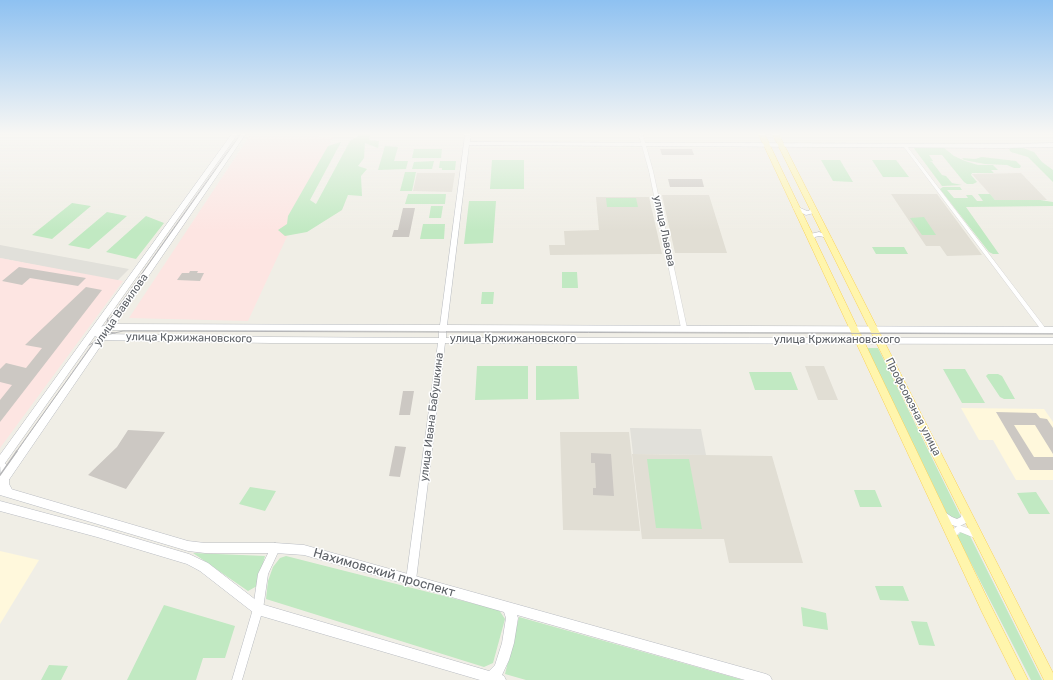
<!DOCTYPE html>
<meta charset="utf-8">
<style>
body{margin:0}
canvas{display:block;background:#f0eee6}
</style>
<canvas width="1053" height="680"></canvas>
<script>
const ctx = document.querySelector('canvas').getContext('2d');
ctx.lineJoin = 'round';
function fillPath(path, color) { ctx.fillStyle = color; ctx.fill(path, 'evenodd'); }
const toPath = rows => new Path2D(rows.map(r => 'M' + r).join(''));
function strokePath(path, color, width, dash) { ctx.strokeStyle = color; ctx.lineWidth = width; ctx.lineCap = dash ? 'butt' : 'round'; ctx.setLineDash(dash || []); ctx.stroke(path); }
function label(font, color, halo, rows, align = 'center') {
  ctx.font = font + ' Rubik,sans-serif'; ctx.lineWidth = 3; ctx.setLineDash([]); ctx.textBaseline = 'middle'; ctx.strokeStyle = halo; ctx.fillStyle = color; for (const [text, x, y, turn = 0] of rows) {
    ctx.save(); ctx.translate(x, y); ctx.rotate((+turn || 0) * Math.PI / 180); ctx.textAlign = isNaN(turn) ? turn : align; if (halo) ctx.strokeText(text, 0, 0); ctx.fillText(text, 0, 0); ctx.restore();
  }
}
const commercial = toPath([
 [961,408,1044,409,1053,422,1053,480,1016,480,993,440,979,440],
 [0,551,39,560,0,624]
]);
const industrial = toPath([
 [0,245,129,269,117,281,0,258],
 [630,428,701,429,706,455,633,454]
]);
const education = toPath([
 [417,173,455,173,452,192,413,191],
 [1021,173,1047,200,996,201,972,174],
 [891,194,937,194,982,255,947,256,940,246,926,246],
 [662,195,709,195,727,253,675,253],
 [596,197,649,197,662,254,550,255,549,245,565,245,564,231,599,230],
 [805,366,824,366,838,400,818,400],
 [560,432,629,432,640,531,563,530],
 [632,454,772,456,803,563,729,563,724,539,642,539]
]);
const medical = toPath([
 [250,135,320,135,319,137,333,137,248,321,129,318],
 [0,258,123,281,0,448]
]);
const green = toPath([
 [359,135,370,135,369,140,379,141,378,148,365,143,364,158,358,166,367,169,361,176,362,196,348,195,342,210,307,232,285,236,278,230,287,224,288,216,328,146,341,142,310,200,316,204,350,141],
 [385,146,398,147,394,161,408,161,406,169,378,170],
 [913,147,943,147,954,156,965,161,978,165,993,165,998,170,991,170,994,173,972,173,971,175,977,182,973,184,967,184,964,182,942,155,929,155,933,161,929,162,932,162,942,175,946,176,952,183,962,185,942,186],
 [1011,148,1023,148,1034,152,1042,162,1053,170,1053,182,1028,157,1011,152,1009,150],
 [414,149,442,149,441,158,412,158],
 [982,157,1016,161,1021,166,1020,168,1014,168,1007,165,985,164,964,160,962,158,975,159],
 [492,160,524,160,524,189,490,189],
 [821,160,840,160,853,182,833,181],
 [872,160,896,160,909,177,883,177],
 [434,161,432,169,412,169,414,162],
 [440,161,456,161,455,170,442,170,442,168,439,168],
 [405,172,416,172,412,191,400,191],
 [943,187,960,187,962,190,947,190,954,198,968,198,966,195,972,195,977,201,983,201,978,194,990,194,995,200,1040,200,1053,202,1053,206,966,207,999,254,993,254,989,252,940,189],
 [408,194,446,194,445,204,405,204],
 [606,198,636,198,638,207,607,207],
 [469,201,496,201,493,243,464,244],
 [72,203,91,206,52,239,32,235],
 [431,206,443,206,441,218,429,218],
 [107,212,127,216,89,249,68,245],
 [146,216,164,223,136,259,106,252],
 [924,217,936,235,922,235,910,218],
 [423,224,445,224,444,239,420,239],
 [872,247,904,247,908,254,876,254],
 [562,272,577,272,578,288,562,288],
 [482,292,494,292,493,304,481,304],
 [867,348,878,348,961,517,956,520,947,514],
 [477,366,528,366,528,399,475,400],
 [536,366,577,366,579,399,536,400],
 [943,369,965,369,985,403,962,403],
 [749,372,791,372,798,390,755,390],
 [988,374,998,374,1002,376,1015,399,1004,399,1000,397,986,376],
 [647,459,689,459,702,529,656,528],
 [250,487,276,491,265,511,239,504],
 [854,490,875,490,882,507,860,507],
 [1036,492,1050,514,1029,514,1017,493],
 [961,532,970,536,1042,680,1031,680,957,536],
 [193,553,265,556,257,586,248,591],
 [286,556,499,610,505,619,493,663,484,667,266,599,268,581,273,567,280,558],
 [875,586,903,586,909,601,880,600],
 [164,605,235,626,225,658,203,658,196,680,127,680],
 [801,607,826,613,828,630,803,626],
 [519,617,743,680,526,680,505,674],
 [911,621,927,622,935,646,919,645],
 [49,665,68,666,61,680,41,680]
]);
const building = toPath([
 [660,149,692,149,694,155,662,155],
 [668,179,702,179,704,187,670,187],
 [403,208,415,208,409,237,392,237,394,230,398,230],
 [19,267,86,278,78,286,30,278,22,285,2,281],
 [190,271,198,271,197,273,204,273,200,281,177,280,182,273,189,273],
 [86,287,102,290,0,422,0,400,12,385,0,382,0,369,6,363,26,368,42,348,25,345],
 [403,391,414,391,410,415,399,415],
 [996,412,1036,413,1040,418,1047,419,1053,428,1053,454,1035,425,1014,425,1034,457,1053,457,1053,470,1030,470],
 [128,430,165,432,126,489,88,475,117,447],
 [395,446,406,447,400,477,389,476],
 [591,453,611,454,614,496,593,495,593,488,596,488,595,463,591,463]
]);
const minor = toPath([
 [639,135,643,135,653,171,687,328,684,330,681,328,649,171,639,135],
 [904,145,906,145,1046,329,1047,330,1046,331,1042,331,904,147,904,145],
 [959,525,970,529,977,533,979,535,977,537,975,538,960,532,957,535,955,538,953,539,951,538,949,536,951,531,959,525]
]);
const tertiary = toPath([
 [465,135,470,135,470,142,1003,144,1053,143,1053,147,1003,148,469,145,447,325,1053,327,1053,333,446,331,446,338,1053,338,1053,344,445,343,416,580,414,583,411,585,408,583,406,580,438,343,270,343,102,340,92,334,91,332,92,330,109,324,440,325,465,135],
 [109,330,128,330,439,331,439,338,270,337,103,334,100,333,109,330],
 [796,206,807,211,809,211,811,207,813,206,816,208,814,213,806,215,794,209,793,208,796,206],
 [819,232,828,235,832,239,829,241,824,237,819,236,815,237,813,240,809,240,808,239,810,234,819,232],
 [0,461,6,464,7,467,9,476,9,484,14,493,13,496,10,497,7,496,1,485,0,461],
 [965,508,968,509,969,512,969,519,968,522,958,527,946,523,940,518,939,515,940,512,943,511,952,517,957,519,961,517,962,509,965,508],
 [275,543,278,545,280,548,268,574,263,609,242,680,232,680,253,609,258,574,272,545,275,543]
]);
const secondary = toPath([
 [231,135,237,135,3,466,0,467,0,455,231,135],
 [239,135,245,135,4,487,188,541,205,543,275,543,304,545,766,674,770,676,772,680,745,680,517,615,518,618,514,643,509,660,502,675,504,676,506,680,480,680,258,615,254,613,200,571,187,564,97,537,0,511,0,501,97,527,189,554,208,563,261,604,489,671,495,665,502,643,506,618,504,612,304,555,275,553,205,553,188,551,0,495,0,476,239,135]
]);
const primary = toPath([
 [759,135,765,135,990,604,1028,680,1016,680,982,612,759,135],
 [773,135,779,135,1053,673,1053,680,1044,680,773,135]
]);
const tramFar1 = toPath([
 [108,318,106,328,109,332,115,333],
 [107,323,240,135],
 [89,345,106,335,123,331,1053,334],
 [16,452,95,341]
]);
const tram = toPath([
 [0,475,17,451]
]);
const streetNames = [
 ["улица Львова",664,231,78],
 ["улица Вавилова",121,310,-55],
 ["улица Кржижановского",189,338,1],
 ["улица Кржижановского",513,339],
 ["улица Кржижановского",837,340],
 ["Профсоюзная улица",913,407,63],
 ["улица Ивана Бабушкина",432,417,-83]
];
const nearStreetnames = [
 ["Нахимовский проспект",384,573,16]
];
fillPath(commercial, '#fff8dc');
fillPath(industrial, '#e1e0da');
fillPath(education, '#e1ded4');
fillPath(medical, '#fde5e2');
fillPath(green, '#c1e9c2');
fillPath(building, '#ccc8c3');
strokePath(minor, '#b8bbc0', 0.5);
strokePath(tertiary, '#b8bbc0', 1);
strokePath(secondary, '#b9bcc2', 1);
strokePath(primary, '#fbd255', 1);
fillPath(minor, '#fff');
fillPath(tertiary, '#fff');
fillPath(secondary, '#fff');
fillPath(primary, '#fff5ac');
strokePath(tramFar1, '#b5b5b7', 1);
strokePath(tram, '#b5b5b7', 1.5);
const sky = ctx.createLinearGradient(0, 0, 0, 231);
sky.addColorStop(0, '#8ec1f1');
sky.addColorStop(0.58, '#f8f7f4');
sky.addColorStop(1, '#f8f7f400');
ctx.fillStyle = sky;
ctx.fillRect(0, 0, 1053, 231);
label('11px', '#5d6167', '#fff', streetNames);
label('13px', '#5d6167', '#fff', nearStreetnames);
</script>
